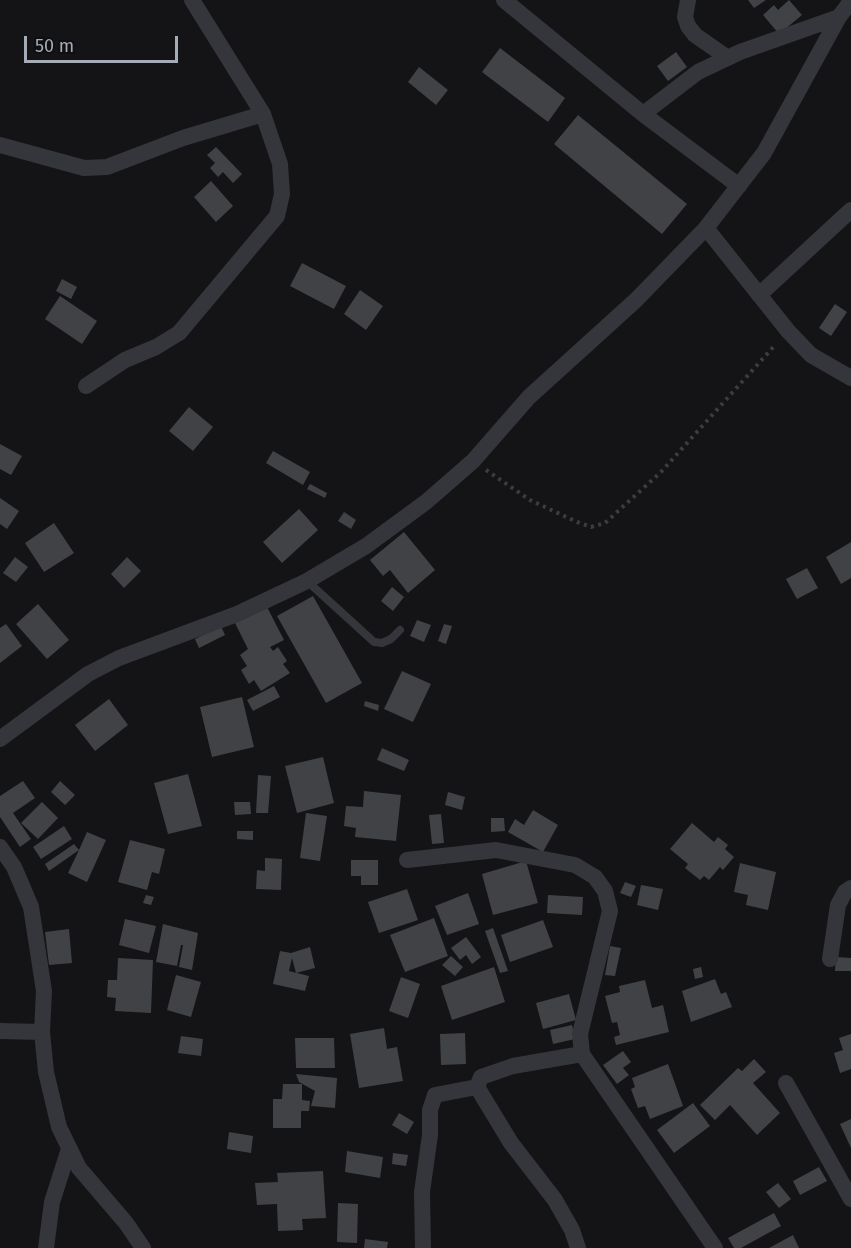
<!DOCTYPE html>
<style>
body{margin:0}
#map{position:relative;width:851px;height:1248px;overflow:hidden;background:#141416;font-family:"Fira Sans",sans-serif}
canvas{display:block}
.scale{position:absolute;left:24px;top:36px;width:154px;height:27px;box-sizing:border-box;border:3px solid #a6acb6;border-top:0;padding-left:8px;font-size:18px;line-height:21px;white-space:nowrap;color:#a6acb6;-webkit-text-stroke:4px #0f0f11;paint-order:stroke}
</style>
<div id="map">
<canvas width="851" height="1248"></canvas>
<div class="scale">50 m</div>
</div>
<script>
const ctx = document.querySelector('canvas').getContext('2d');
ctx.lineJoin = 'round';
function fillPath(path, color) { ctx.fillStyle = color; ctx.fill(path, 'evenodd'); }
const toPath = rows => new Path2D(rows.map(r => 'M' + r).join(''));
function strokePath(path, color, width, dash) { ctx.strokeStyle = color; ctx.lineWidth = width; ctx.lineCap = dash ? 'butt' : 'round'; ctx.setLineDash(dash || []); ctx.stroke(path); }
const building = toPath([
 [748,0,766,0,754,8],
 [789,0,802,15,779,34,763,15,774,5,778,10],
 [500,48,565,98,548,122,482,72],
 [676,52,687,67,668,81,657,66],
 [419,67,448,90,436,105,408,82],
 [578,115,687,204,662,234,554,144],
 [216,147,242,174,233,183,223,172,218,177,210,168,215,163,207,155],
 [211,181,233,206,216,222,194,197],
 [302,263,346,286,334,309,290,286],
 [62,279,77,287,71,299,56,291],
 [360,290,383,306,366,330,344,314],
 [60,296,97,321,82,344,45,319],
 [835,304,847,312,831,336,819,328],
 [189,407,213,427,193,451,169,431],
 [0,444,22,456,11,475,0,469],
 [273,451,310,472,303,485,266,463],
 [310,484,327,493,325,498,307,489],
 [0,498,19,511,7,529,0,524],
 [299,509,318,530,282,563,263,542],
 [344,512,356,520,351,529,338,521],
 [54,523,74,553,44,572,25,543],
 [404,532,435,570,408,593,390,570,383,576,370,560],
 [851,542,851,578,841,584,826,557],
 [15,557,28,567,16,582,3,573],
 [127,557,141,571,124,588,111,574],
 [807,568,818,588,797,599,786,579],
 [392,587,404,597,393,611,381,601],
 [313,596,362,683,326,703,277,616],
 [38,604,69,640,47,659,16,624],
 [267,607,284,640,270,647,273,651,278,647,287,661,283,664,290,673,261,691,254,680,249,684,241,670,247,666,240,655,248,649,235,623],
 [417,620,431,625,424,642,410,636],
 [6,624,22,646,0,663,0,628],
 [444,624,452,626,446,644,438,641],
 [221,626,225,635,199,648,195,639],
 [402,671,431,684,413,722,384,709],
 [274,686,280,697,253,711,247,700],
 [242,697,254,747,212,757,200,707],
 [109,699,128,725,95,751,75,725],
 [365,701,379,705,378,711,364,706],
 [382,748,409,760,404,771,377,760],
 [323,757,334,803,297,813,285,766],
 [188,774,202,826,168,834,154,783],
 [258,775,271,776,268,813,256,813],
 [23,781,35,798,13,813,31,839,20,847,0,817,0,796],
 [60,781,75,795,65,805,51,792],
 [364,791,401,795,396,841,355,837,356,828,344,826,346,806,363,807],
 [448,792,465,797,462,810,445,805],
 [42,802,58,818,38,839,21,823],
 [234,802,250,802,251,814,235,815],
 [533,810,558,825,543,852,508,832,515,819,524,825],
 [306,813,327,816,320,861,300,858],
 [441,814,444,843,432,844,429,815],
 [491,818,504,818,505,831,491,832],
 [692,823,714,842,718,837,728,845,725,849,734,857,723,870,720,867,709,880,704,876,700,880,685,868,688,864,670,849],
 [64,826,72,839,41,859,33,847],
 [237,831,253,831,253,840,237,839],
 [87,832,106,840,87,882,68,873,79,850,49,871,45,864,74,844,79,850],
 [130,840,165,849,159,874,152,872,147,890,118,882],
 [265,858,282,859,281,890,256,889,257,870,265,871],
 [351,860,378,860,378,885,361,885,361,876,351,876],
 [526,861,538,903,493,915,482,874],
 [740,863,776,872,768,910,746,905,748,895,734,892],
 [625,882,636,886,631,897,620,893],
 [641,885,663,889,658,910,637,905],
 [407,889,418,920,379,933,368,902],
 [468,893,479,924,447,935,435,906],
 [146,895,154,897,151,905,143,903],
 [548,895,583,897,582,915,547,913],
 [434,918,448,956,405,972,390,935],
 [125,919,156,926,149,953,119,945],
 [543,920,553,947,510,962,501,935],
 [163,924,198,933,192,970,179,967,183,945,181,945,177,966,156,962],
 [493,928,508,971,500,973,485,931],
 [69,929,72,963,49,965,45,932],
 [466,937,481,957,472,964,466,955,460,960,451,948],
 [610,946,621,948,615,976,605,975],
 [310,947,315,968,296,973,292,958,289,971,309,976,305,991,273,984,280,951,291,953],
 [451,956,463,967,455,976,442,965],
 [836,957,851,958,851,971,835,971],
 [118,958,153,960,151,1013,115,1011,116,998,107,997,108,980,117,980],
 [494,967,505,1002,452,1020,441,986],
 [701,967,703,977,695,979,693,969],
 [176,975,201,982,191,1017,167,1010],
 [401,977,420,984,408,1018,389,1011],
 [715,979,721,994,726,992,732,1007,691,1022,682,991],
 [645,980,652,1008,663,1005,669,1032,616,1045,614,1037,620,1035,617,1022,612,1023,605,996,620,992,619,986],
 [569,994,576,1020,543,1029,536,1003],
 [572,1025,575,1039,553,1044,550,1030],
 [384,1028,387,1049,397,1047,403,1081,359,1088,350,1034],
 [465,1033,466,1064,441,1065,440,1034],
 [851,1034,851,1069,840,1073,834,1053,843,1050,839,1038],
 [181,1036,203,1039,201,1056,178,1053],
 [295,1038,334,1038,335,1068,296,1068],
 [623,1051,631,1062,623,1068,629,1075,617,1084,603,1065],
 [754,1059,766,1072,753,1083,780,1113,757,1135,730,1105,715,1120,700,1105,738,1068,742,1071],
 [668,1064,683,1106,650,1119,645,1106,638,1108,631,1089,635,1087,632,1078],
 [296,1074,337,1078,335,1108,311,1106,315,1091,299,1082],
 [283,1084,302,1084,302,1100,310,1101,309,1111,301,1111,301,1128,273,1128,273,1099,282,1099],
 [693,1103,710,1126,674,1153,657,1130],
 [399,1113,414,1122,407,1134,392,1125],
 [851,1119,851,1148,840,1124],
 [229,1132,253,1136,251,1153,227,1149],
 [347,1151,383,1157,380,1178,345,1172],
 [393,1153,408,1155,406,1166,392,1164],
 [819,1167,827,1181,800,1195,793,1181],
 [323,1171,326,1218,302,1219,303,1230,278,1231,277,1204,257,1205,255,1183,278,1182,277,1173],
 [778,1183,791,1199,779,1208,766,1192],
 [338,1203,358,1204,357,1243,337,1242],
 [774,1213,781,1226,741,1248,734,1248,728,1238],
 [793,1235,799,1248,769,1248],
 [365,1239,388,1242,387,1248,364,1248]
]);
const path = toPath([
 [486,470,530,500,577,522,591,527,605,523,661,472,776,344]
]);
const lane = toPath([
 [307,581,374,642,382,643,391,639,400,630]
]);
const street = toPath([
 [504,0,643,114,739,186],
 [688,0,685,17,688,26,695,35,728,58],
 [643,114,698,72,740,52,839,17],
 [0,145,84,168,107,167,183,138,263,114],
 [706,228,788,331,811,355,851,378],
 [759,295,851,210],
 [86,386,125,360,156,347,179,333,277,216,282,194,280,164,263,114,192,0],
 [0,739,88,674,119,658,237,614,307,581,366,546,426,502,473,461,529,397,636,300,706,228,764,153,839,17,851,1],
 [0,847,14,867,31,907,44,991,42,1032,46,1072,59,1127,79,1168,126,1223,143,1248],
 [407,860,496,850,575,865,595,877,605,891,610,911,580,1034,582,1054,715,1248],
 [830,959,838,905,845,892,851,888],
 [0,1031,42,1032],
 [786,1083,851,1199],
 [46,1248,52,1202,69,1149],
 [423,1248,422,1192,430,1135,430,1110,435,1095,477,1087],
 [578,1248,572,1230,555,1200,511,1143,477,1087,481,1077,513,1066,582,1054]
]);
fillPath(building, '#404246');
strokePath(path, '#3b3d42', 4, [3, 4.5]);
strokePath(lane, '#35363b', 8);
strokePath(street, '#35363b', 16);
</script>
